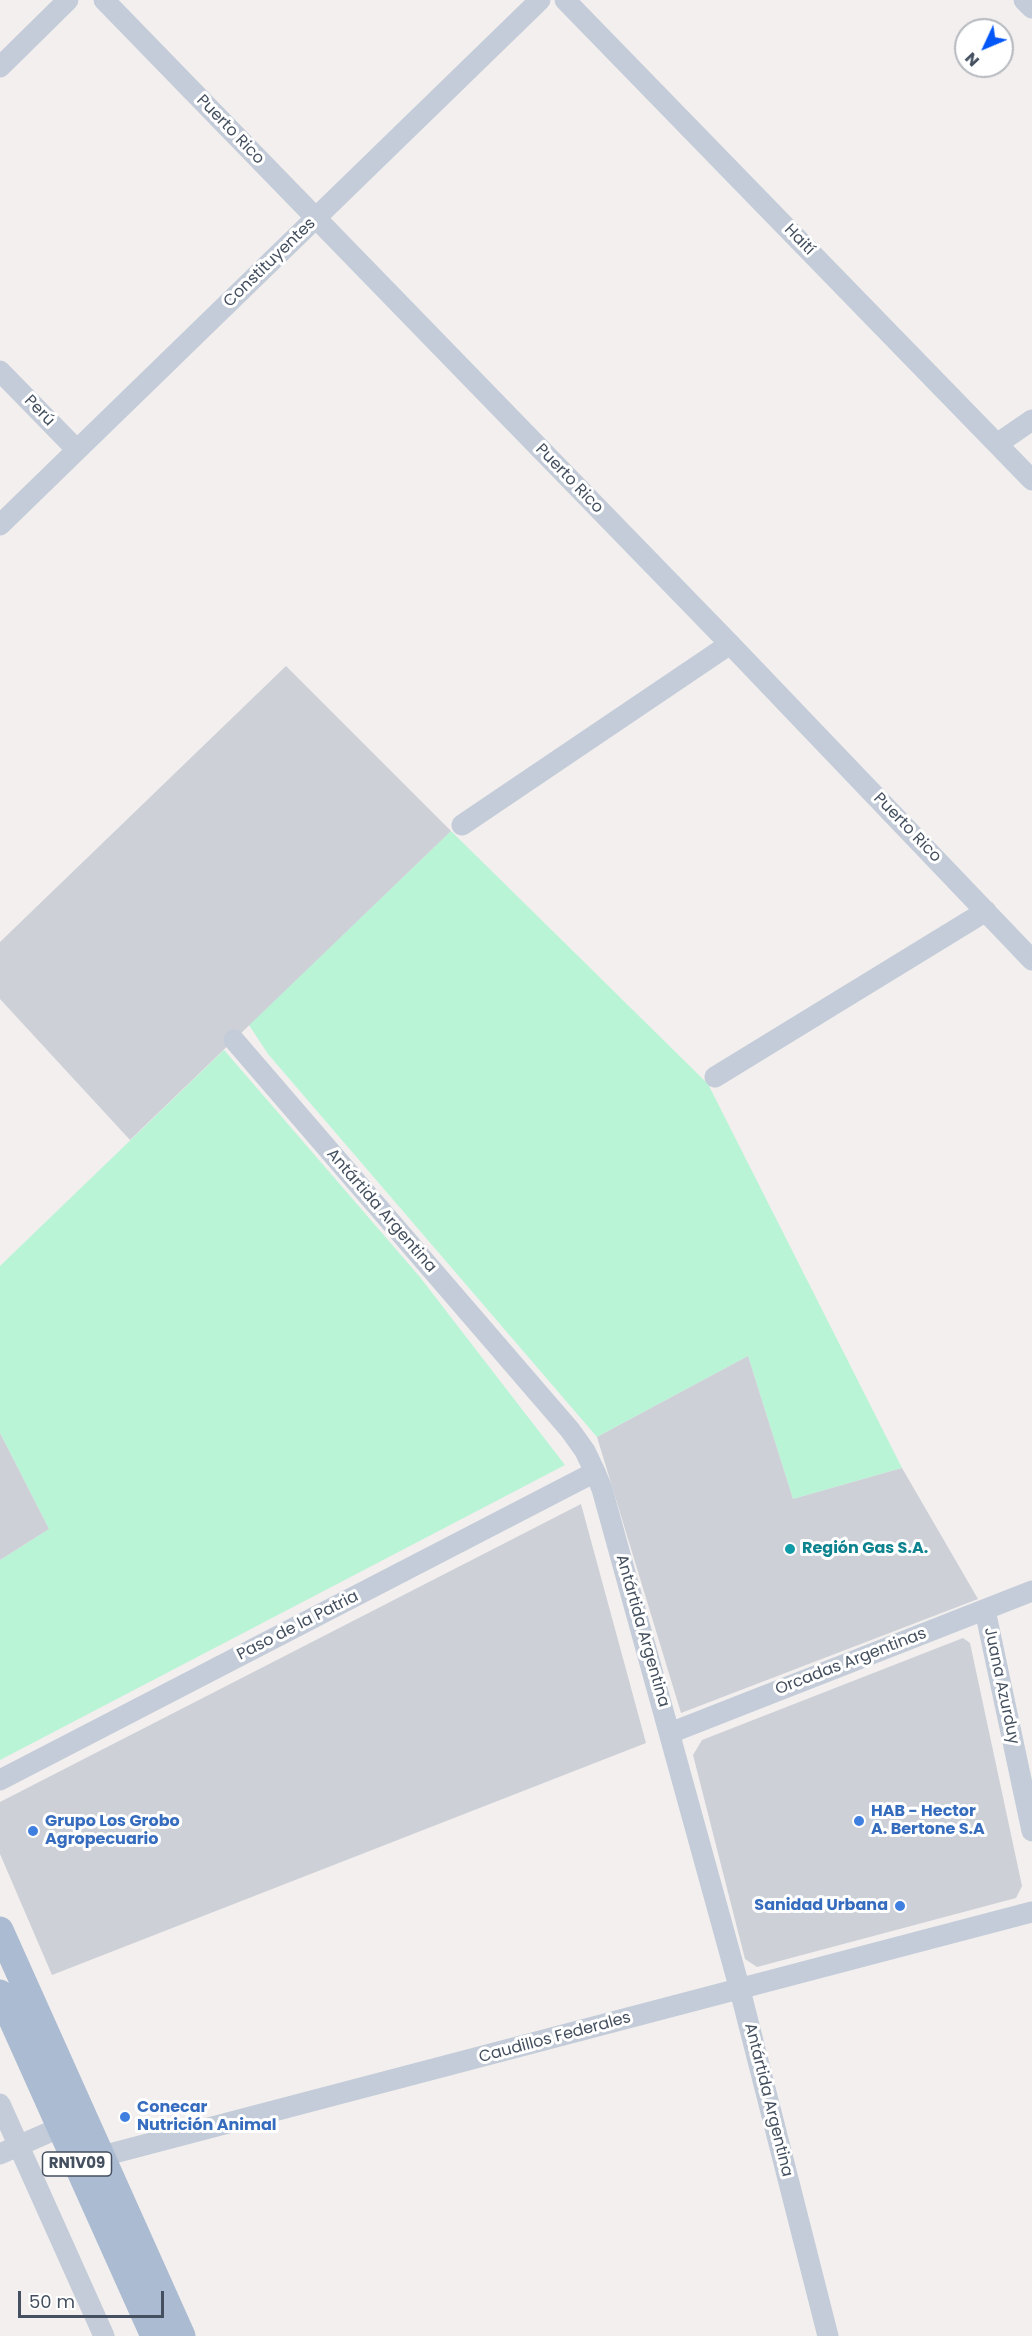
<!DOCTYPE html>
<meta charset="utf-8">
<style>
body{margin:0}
#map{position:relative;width:1032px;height:2336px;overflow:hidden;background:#f2efee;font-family:Poppins,sans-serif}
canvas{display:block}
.north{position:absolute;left:954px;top:18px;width:60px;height:60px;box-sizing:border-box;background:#fff;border:2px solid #b4b9bf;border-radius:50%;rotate:226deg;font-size:16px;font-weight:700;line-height:24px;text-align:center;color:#44505f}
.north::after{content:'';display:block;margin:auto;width:21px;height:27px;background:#0356f7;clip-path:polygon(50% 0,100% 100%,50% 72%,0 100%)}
.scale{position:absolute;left:18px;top:2291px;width:146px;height:27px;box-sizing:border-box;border:3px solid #44505f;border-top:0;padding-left:8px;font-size:18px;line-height:21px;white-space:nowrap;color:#44505f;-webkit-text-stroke:4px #fff;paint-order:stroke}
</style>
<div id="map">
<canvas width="1032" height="2336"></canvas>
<div class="north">N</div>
<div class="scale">50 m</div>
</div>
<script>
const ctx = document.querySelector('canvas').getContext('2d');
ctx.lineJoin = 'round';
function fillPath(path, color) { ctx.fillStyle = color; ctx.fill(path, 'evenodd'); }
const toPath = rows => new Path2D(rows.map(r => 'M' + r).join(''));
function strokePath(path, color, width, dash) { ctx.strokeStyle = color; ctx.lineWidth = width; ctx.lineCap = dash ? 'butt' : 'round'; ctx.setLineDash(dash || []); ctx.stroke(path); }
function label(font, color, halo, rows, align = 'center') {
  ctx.font = font + ' Poppins,sans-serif'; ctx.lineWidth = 6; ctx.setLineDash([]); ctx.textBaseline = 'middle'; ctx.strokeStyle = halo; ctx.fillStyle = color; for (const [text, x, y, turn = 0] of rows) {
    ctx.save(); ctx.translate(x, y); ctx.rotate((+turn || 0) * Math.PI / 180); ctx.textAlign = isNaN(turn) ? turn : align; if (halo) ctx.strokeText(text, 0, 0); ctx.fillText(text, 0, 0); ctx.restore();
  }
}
const green = toPath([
 [451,831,708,1084,902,1468,793,1499,748,1356,597,1437,268,1054,249,1025],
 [224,1050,419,1276,565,1465,0,1760,0,1560,49,1529,0,1433,0,1266]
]);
const building = toPath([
 [286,666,451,831,130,1140,0,999,0,942],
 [748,1356,793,1499,902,1468,978,1599,681,1713,597,1437],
 [0,1433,49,1529,0,1560],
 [581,1504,646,1743,52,1975,0,1854,0,1802],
 [963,1638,970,1643,1022,1886,1016,1898,757,1967,745,1959,693,1755,702,1740]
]);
const minor = toPath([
 [104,0,730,644,1032,960],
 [565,0,1032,480],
 [1024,0,1032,8],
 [0,67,68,0],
 [0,371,77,450],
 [997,444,1032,420],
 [0,525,540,0],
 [462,825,730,644],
 [234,1040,570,1430,585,1451,595,1472,602,1489,740,1990,828,2336],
 [715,1077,986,911],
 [985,1610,1032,1831],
 [670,1733,1032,1591],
 [0,1780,595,1472],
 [0,2104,104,2336],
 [0,2154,61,2127],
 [87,2160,1032,1912]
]);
const major = toPath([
 [0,1930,182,2336],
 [0,1993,154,2336]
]);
const markers = [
 [790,1549,6,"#0f9aa8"],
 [859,1821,6,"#3f7fe0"],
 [33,1831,6,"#3f7fe0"],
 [900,1906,6,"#3f7fe0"],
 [125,2117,6,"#3f7fe0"]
];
const shields = [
 [77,2164,69]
];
const shieldNames = [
 ["RN1V09",77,2164]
];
const streetNames = [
 ["Puerto Rico",230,130,46],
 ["Haití",799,240,46],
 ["Constituyentes",270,263,-44],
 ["Perú",39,411,46],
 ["Puerto Rico",569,479,46],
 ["Puerto Rico",907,828,46],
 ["Antártida Argentina",381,1211,49],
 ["Paso de la Patria",298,1626,-27],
 ["Antártida Argentina",642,1631,74],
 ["Orcadas Argentinas",851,1662,-21],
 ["Juana Azurduy",1001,1686,78],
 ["Caudillos Federales",555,2038,-15],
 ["Antártida Argentina",768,2100,76]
];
const cultureNames = [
 ["Región Gas S.A.",802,1549]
];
const shopNames = [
 ["HAB - Hector",871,1812],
 ["A. Bertone S.A",871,1830],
 ["Grupo Los Grobo",45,1822],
 ["Agropecuario",45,1840],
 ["Sanidad Urbana",888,1906,"right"],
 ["Conecar",137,2108],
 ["Nutrición Animal",137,2126]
];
fillPath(green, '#b8f4d5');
fillPath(building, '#cdd0d7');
strokePath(minor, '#c3ccd8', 21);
strokePath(major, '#abbbd1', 27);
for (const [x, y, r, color] of markers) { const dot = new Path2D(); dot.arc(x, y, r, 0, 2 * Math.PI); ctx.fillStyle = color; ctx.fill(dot); strokePath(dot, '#fff', 2); }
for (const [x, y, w] of shields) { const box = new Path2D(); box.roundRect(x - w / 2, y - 12, w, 24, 4.5); ctx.fillStyle = '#fff'; ctx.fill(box); strokePath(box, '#44505f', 1.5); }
label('bold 15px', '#44505f', null, shieldNames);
label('16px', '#44505f', '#fff', streetNames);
label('bold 16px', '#0d838f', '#fff', cultureNames, 'left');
label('bold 16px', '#366cbe', '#fff', shopNames, 'left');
</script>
